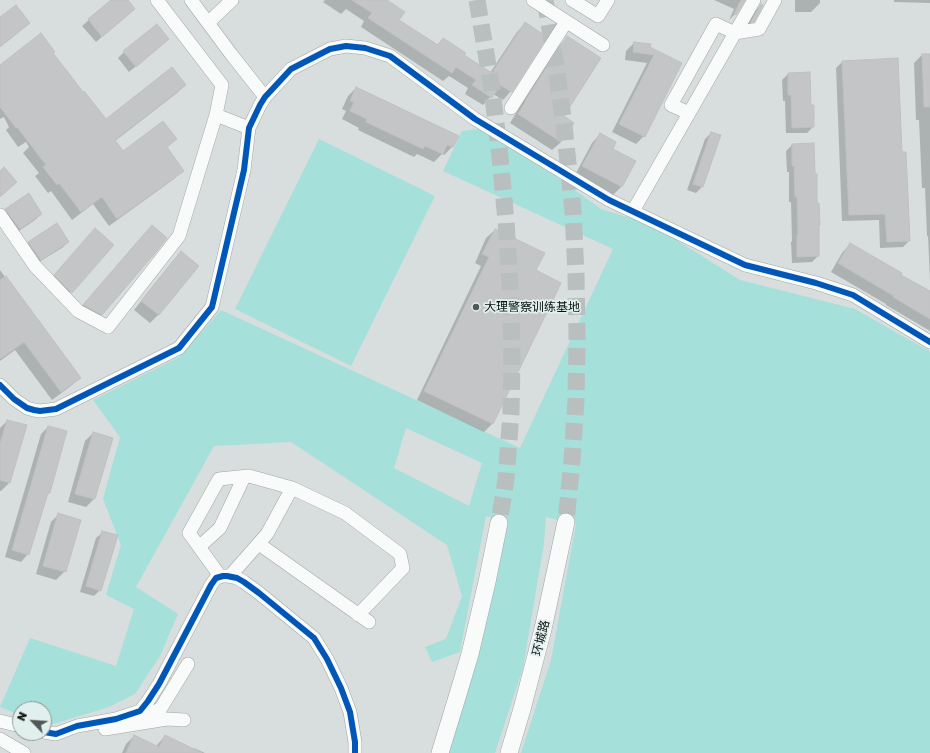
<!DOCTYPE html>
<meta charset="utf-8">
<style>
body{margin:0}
#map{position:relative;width:930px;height:753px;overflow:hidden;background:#d8dede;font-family:"Golos Text",sans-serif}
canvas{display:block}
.north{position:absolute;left:12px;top:701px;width:40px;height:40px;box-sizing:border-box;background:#e1f0ed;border:1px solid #8b9694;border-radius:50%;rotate:295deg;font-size:11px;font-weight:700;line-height:16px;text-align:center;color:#0a0f0e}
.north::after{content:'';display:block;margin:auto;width:14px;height:18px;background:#525757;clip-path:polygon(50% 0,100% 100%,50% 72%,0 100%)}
</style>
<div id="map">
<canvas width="930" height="753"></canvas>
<div class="north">N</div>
</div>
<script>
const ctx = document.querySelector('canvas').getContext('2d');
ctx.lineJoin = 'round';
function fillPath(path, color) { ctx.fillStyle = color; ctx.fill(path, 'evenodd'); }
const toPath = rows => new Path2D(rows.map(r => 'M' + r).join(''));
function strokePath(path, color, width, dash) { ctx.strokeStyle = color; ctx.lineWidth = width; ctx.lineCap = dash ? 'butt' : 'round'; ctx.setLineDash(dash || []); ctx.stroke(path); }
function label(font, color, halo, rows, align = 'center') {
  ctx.font = font + ' "Golos Text","Noto Sans SC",sans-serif'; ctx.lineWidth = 3.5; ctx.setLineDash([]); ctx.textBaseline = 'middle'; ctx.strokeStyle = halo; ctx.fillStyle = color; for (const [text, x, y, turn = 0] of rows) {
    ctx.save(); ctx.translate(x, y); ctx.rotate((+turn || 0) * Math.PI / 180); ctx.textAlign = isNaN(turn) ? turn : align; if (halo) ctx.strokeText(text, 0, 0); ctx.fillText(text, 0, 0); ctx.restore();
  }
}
const green = toPath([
 [478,129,554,175,601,209,640,221,675,239,740,280,855,309,904,337,930,351,930,753,521,753,551,660,576,524,546,517,544,544,523,668,495,753,443,753,506,522,486,516,460,652,432,662,425,647,446,639,462,596,447,545,291,442,214,446,136,587,178,614,160,656,135,694,109,707,47,726,44,725,44,709,20,709,20,715,0,707,30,638,116,666,134,609,106,595,121,545,103,499,120,437,93,400,179,357,221,310,520,448,613,249,443,171,462,131],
 [406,428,482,463,469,506,394,468],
 [319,139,435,196,351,366,235,309]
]);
const shadow = toPath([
 [112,0,127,0,134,9,96,42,82,26],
 [325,0,385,0,398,20,437,45,443,39,463,55,490,73,517,32,525,24,546,37,511,91,503,100,493,94,483,105,465,94,468,88,449,76,443,81,361,27,364,21,346,9,341,14,323,2],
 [714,0,744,0,735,14,729,20,734,9],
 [795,0,820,0,820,3,811,12,795,12],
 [894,0,930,0,930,3,894,2],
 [761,5,753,21,746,27,755,11],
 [0,19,29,23,20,31,0,47],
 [568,38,562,117,572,123,561,142,552,150,510,123,518,110,518,109,552,55,559,46],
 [168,39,162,45,129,72,118,58,124,52],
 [634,43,649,47,681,63,644,136,636,144,612,132,647,63,625,60,626,51],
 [52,53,105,120,185,85,177,93,115,141,123,153,176,139,166,148,182,171,174,179,109,226,93,204,72,220,51,191,48,193,35,176,39,173,23,153,29,147,26,142,18,147,6,130,9,127,4,117,0,119,0,67],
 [922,55,930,55,930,281,928,236,927,236,925,188,922,188,919,120,916,120,914,63],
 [842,62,901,153,909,241,903,247,880,248,879,220,842,221,836,68],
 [788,74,810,106,813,127,807,133,786,133,785,101,783,101,782,80],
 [356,88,452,147,444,155,442,154,434,162,417,154,414,157,358,130,359,128,342,119,346,111,342,109,348,96],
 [711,133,702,187,696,193,687,190,705,139],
 [600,134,611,149,634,162,621,187,613,195,575,175,592,143],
 [792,145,818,226,818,256,812,262,792,263,791,242,792,241,791,202,789,202,789,172,787,172,786,151],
 [6,210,41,214,35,220,13,235,0,216],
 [495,230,535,271,560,283,492,424,484,432,417,400,481,266,475,263,486,238],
 [144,234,101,314,93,322,76,313],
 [87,238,112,245,63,300,47,283],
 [29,242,68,242,62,248,34,265,23,248],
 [850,244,930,293,930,331,886,305,886,304,831,272,842,253],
 [173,261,198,266,158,315,150,323,134,310],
 [0,270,79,378,71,386,52,400,15,350,0,361],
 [7,421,9,483,1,491,0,491,0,428],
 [48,427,49,493,46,496,28,554,21,562,5,557,41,434],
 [93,433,112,438,94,499,86,507,68,502,85,441],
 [59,514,65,571,56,580,36,574,51,522],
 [103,532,100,590,94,596,80,592,96,538],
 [134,736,156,747,158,744,165,736,193,750,194,748,205,753,122,753,126,744]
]);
const building = toPath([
 [111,0,128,0,135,9,102,37,88,19,111,0],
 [352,0,387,0,405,12,399,20,438,45,443,38,466,53,464,55,492,73,525,22,547,37,512,92,500,85,492,98,472,85,476,80,456,67,452,73,368,18,372,13,352,0],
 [741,0,745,0,736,15,734,14,741,0],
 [761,4,763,5,754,22,751,22,761,4],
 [16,5,30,23,0,47,0,17,16,5],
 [157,24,169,39,136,67,123,51,157,24],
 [41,33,55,52,53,53,83,92,84,91,106,119,172,67,186,85,115,140,123,151,163,121,177,139,167,147,184,171,117,219,102,197,81,212,59,183,57,185,43,167,46,165,17,127,16,128,0,107,0,65,41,33],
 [567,36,601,58,564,116,574,123,561,142,518,114,526,101,525,101,560,46,561,46,567,36],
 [634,42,651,44,650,47,682,63,645,137,619,124,654,55,633,52,634,42],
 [922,54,930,54,930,107,924,107,922,54],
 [898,58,902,152,906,152,910,241,887,242,885,214,849,215,842,61,898,58],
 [810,72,811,105,814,105,814,127,792,128,791,95,788,95,788,73,810,72],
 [356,87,459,136,453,147,447,145,443,154,425,146,423,149,366,122,367,119,350,111,354,102,350,101,356,87],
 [711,132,721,135,703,187,693,184,711,132],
 [600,133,616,142,613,149,636,161,622,187,582,166,600,133],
 [814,143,815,174,817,174,817,203,819,203,820,225,819,225,819,256,797,257,797,235,798,235,797,197,795,197,794,166,792,166,792,144,814,143],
 [4,167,17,182,0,197,0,171,4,167],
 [29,193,42,214,20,229,5,209,29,193],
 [57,223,69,242,41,260,28,242,57,223],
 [152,225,167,238,156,252,102,315,83,305,152,225],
 [95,228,114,245,72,293,54,275,95,228],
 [495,229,545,253,536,270,561,283,493,424,424,391,489,257,482,254,495,229],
 [850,243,902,273,901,275,930,291,930,319,893,297,894,296,838,263,850,243],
 [181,251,199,266,159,315,141,301,181,251],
 [6,276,81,378,61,392,24,342,0,359,0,280,6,276],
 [7,420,27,425,10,483,0,480,0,444,7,420],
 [48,426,67,431,50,493,48,493,29,555,12,550,48,426],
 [93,432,113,438,95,499,75,494,93,432],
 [58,513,81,520,66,572,43,566,58,513],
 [102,531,118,535,101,591,86,586,102,531],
 [134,735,159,747,165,735,202,753,126,753,134,735]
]);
const majorTunnel = toPath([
 [477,0,492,89,500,157,506,221,511,303,512,360,511,413,506,479,499,523],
 [545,0,555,60,564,125,573,211,576,274,577,337,576,400,572,461,566,522]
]);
const minor = toPath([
 [191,0,231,54,265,97],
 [533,0,603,45],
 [572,0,598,16,608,0],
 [208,23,232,0],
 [511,108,566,22],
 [689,113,671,105,716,24,735,33,754,0],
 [216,115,249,128],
 [633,211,735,33,759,29,775,0],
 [0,215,35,266,78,311,108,327,179,236,216,115,222,85,157,0],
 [0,385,14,399,27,408,34,410,40,411,56,409,179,348,212,307,244,170,249,128,260,105,265,97,291,69,330,49,346,46,365,48,390,56,475,119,609,200,745,265,816,283,853,295,930,342],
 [259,544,369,622],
 [199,547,220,528,244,477],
 [220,576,189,533,219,479,249,476,292,488,345,513,400,554,403,568,358,615],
 [230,576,267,534,292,488],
 [0,721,20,726],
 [139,721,161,708,188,664],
 [105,729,167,719,184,720],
 [44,732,56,734,77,726,116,719,140,711,148,701,159,684,211,585,216,578,223,576,227,576,237,578,244,582,259,593,314,638,327,659,341,688,350,712,355,742,355,753],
 [0,739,24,753]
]);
const major = toPath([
 [440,753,459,691,470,654,487,582,499,523],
 [509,753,522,709,543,629,566,522]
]);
const cycleway = toPath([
 [0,385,14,399,27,408,34,410,40,411,56,409,179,348,212,307,244,170,249,128,260,105,265,97,291,69,330,49,346,46,365,48,390,56,475,119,609,200,745,265,816,283,853,295,930,342],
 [44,732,56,734,77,726,116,719,140,711,148,701,159,684,211,585,216,578,223,576,227,576,237,578,244,582,259,593,314,638,327,659,341,688,350,712,355,742,355,753]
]);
const markers = [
 [476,307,4,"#525757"]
];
const poiNames = [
 ["大理警察训练基地",484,307]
];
const streetNames = [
 ["环城路",541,638,-76]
];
fillPath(green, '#a5e0da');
fillPath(shadow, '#0003');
fillPath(building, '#c4c5c6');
strokePath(building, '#c0c0c2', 1);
strokePath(majorTunnel, '#b9bfbf', 17, [17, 8]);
strokePath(minor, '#a0a6a5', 14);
strokePath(major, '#a0a6a5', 18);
strokePath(minor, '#f9fafa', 13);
strokePath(major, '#f9fafa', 17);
strokePath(cycleway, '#0057b8', 6);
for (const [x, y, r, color] of markers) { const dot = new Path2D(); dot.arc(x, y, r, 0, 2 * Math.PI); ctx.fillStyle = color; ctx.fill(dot); strokePath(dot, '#e1f0ed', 1.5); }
label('12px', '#0a0f0e', '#e1f0ed', poiNames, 'left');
label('12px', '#0a0f0e', '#e1f0ed', streetNames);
</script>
